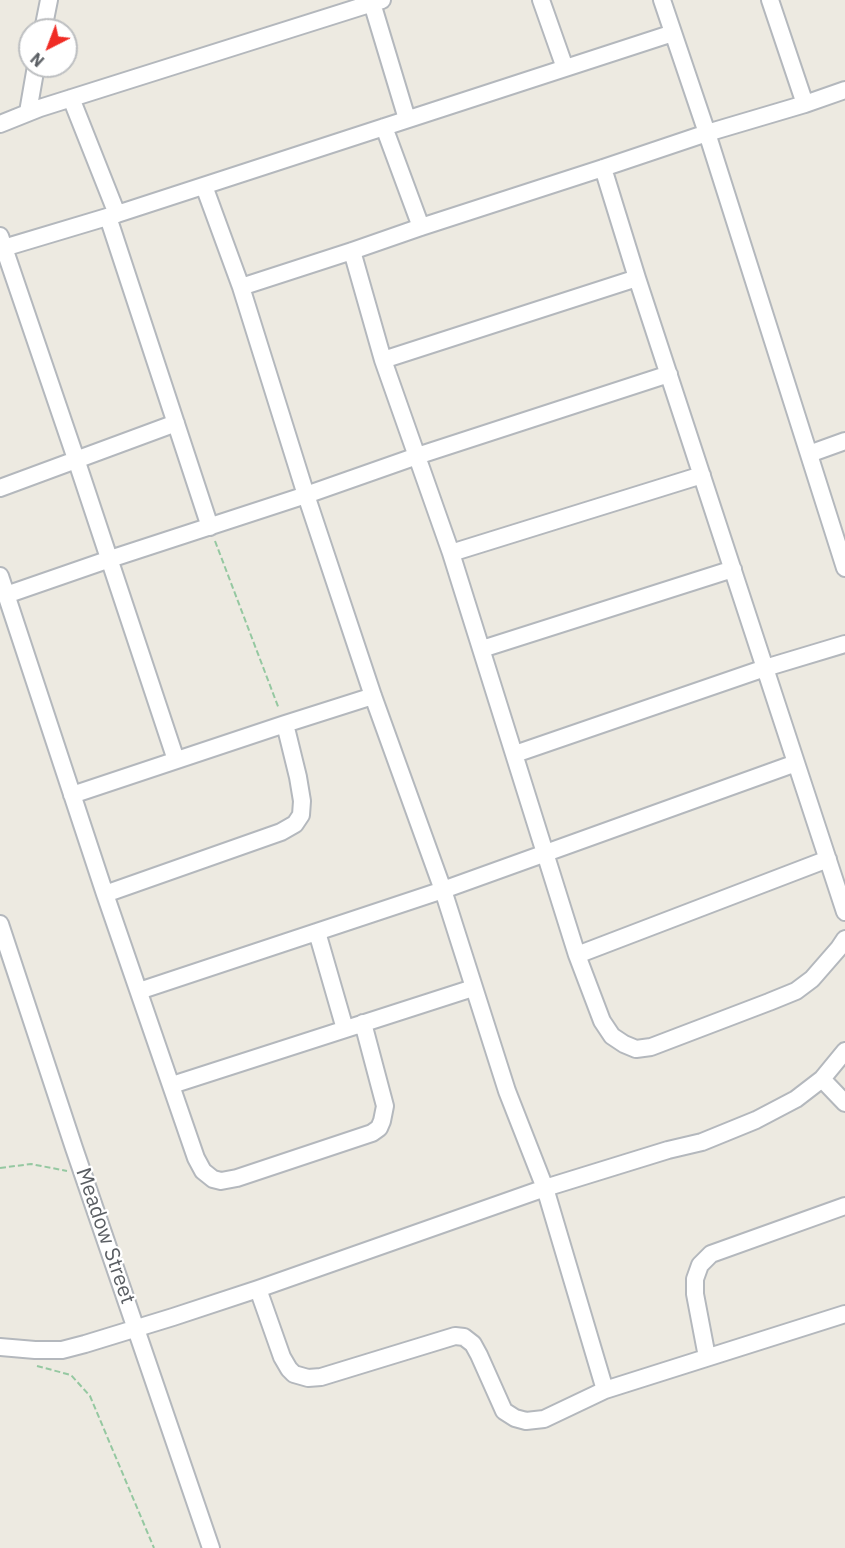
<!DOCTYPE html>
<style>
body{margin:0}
#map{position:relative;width:845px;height:1548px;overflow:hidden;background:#edeae1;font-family:"IBM Plex Sans",sans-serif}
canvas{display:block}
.north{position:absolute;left:18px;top:18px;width:60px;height:60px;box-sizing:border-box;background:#fff;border:2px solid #bdbfc1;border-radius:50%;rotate:222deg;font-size:16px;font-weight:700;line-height:24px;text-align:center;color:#5a5e63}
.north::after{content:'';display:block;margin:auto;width:21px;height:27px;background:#f02c25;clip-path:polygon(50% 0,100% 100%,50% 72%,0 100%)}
</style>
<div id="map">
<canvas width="845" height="1548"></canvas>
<div class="north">N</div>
</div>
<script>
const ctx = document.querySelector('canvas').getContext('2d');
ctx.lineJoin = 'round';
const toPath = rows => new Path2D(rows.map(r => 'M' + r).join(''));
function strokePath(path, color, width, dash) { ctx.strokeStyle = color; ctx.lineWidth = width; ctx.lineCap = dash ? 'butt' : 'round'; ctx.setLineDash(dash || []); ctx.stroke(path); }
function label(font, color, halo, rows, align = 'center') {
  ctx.font = font + ' "IBM Plex Sans",sans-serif'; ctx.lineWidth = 4.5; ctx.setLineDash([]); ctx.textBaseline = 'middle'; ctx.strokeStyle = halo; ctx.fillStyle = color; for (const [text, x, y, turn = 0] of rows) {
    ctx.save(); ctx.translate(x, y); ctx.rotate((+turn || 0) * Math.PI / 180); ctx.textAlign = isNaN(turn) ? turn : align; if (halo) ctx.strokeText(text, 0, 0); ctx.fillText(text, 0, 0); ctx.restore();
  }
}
const path = toPath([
 [215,541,279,709],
 [0,1168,31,1164,67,1171],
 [37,1366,71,1375,90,1396,154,1548]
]);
const minor = toPath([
 [375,0,372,3,407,119],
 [541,0,565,68],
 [662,0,707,133,845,568],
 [770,0,805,104],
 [43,30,49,0],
 [71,98,117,214],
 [28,112,36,66],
 [0,124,40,108,382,0],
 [384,127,421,227],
 [603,168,637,278,845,912],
 [204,186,241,287,306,495,373,696,443,890,507,1091,545,1188,605,1390],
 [108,217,210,527],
 [0,236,76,459,176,760],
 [0,249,117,214,673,33],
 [352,251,383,360,451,553,577,955,602,1021,612,1036,624,1044,636,1049,651,1047,769,1002,796,991,812,979,839,948,845,939],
 [241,287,352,251,421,227,603,168,707,133,805,104,845,90],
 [383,360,637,278],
 [809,454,845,441],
 [0,488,176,423],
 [451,553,702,475],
 [0,576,105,894,196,1158,203,1171,213,1179,221,1181,237,1178,372,1133,379,1128,382,1121,385,1106,363,1023],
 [6,595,110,559,306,495,417,456,669,374],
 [482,649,733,569],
 [515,754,765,668,845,644],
 [72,795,285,724,373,696],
 [105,894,281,832,295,824,301,815,302,801,298,777,285,724],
 [0,924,74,1148,211,1548],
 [317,932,345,1029],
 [577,955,828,859],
 [139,991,443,890,796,763],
 [822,1079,845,1103],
 [172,1085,473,988],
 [258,1289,282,1357,289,1369,294,1374,308,1378,321,1377,455,1336,464,1337,473,1344,479,1355,504,1411,515,1418,526,1421,544,1419,605,1390,845,1314],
 [0,1347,35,1350,62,1350,85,1344,173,1317,258,1289,545,1188,668,1150,702,1142,756,1120,796,1099,822,1079,845,1051],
 [707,1357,695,1294,695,1279,700,1265,711,1254,845,1206]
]);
const streetNames = [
 ["Meadow Street",105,1236,71]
];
strokePath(minor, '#b4b8bd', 20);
strokePath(path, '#95c8a1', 2, [6, 3]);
strokePath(minor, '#fff', 16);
label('21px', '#5a5e63', '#fff', streetNames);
</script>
